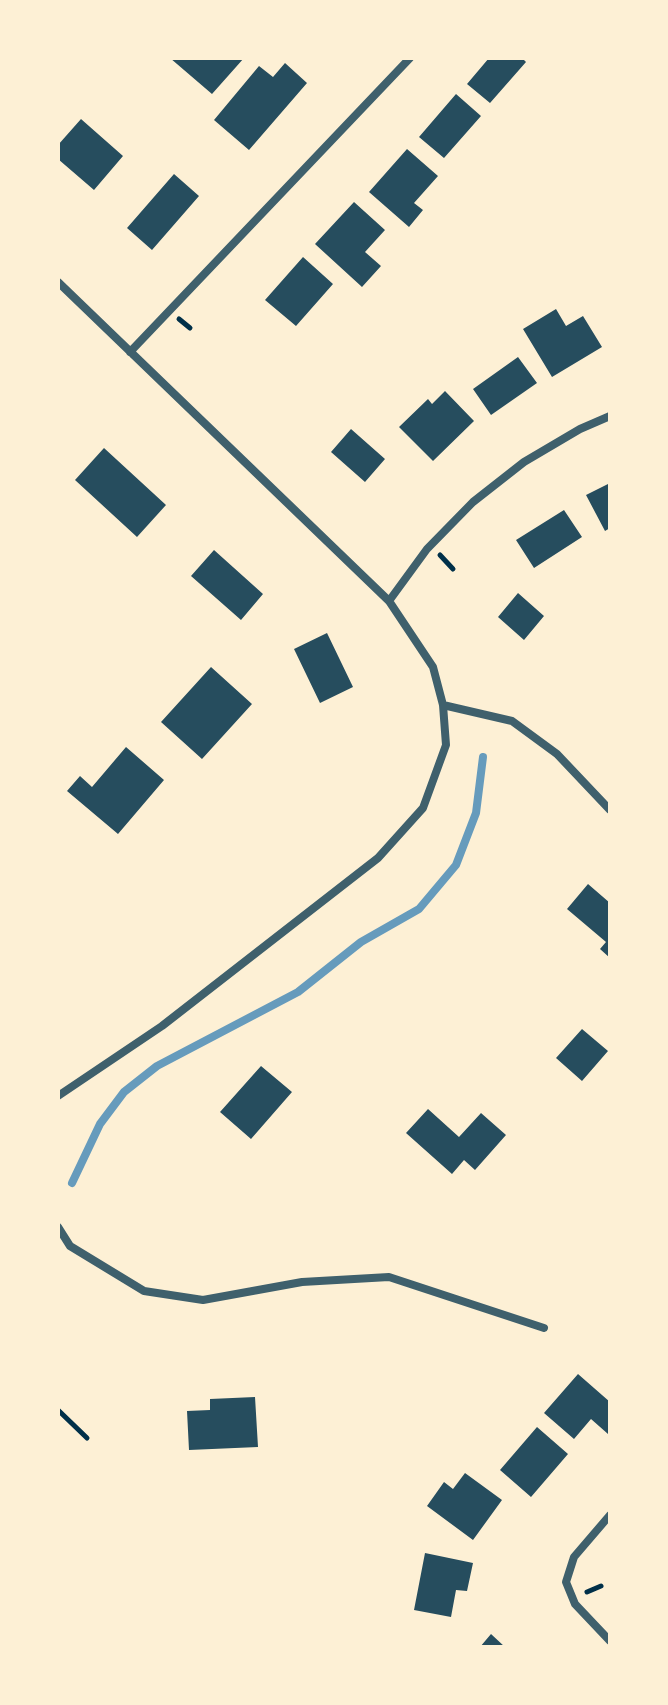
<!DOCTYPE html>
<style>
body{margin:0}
#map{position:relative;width:668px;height:1705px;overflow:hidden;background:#fdf0d5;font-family:"PT Sans Narrow",sans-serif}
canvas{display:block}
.frame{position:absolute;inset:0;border:60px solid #fdf0d5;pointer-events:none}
</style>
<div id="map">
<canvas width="668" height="1705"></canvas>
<div class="frame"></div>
</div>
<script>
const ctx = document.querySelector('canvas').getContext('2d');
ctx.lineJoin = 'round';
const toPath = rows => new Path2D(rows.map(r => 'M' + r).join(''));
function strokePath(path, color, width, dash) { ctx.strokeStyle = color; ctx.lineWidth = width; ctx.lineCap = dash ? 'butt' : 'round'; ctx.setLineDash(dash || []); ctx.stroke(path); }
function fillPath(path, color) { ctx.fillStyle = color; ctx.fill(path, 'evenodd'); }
const stream = toPath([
 [72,1183,100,1124,124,1092,157,1066,298,992,361,942,419,909,456,865,476,813,483,757]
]);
const building = toPath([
 [170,58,244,58,212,94],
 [489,58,522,58,526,62,490,103,467,84],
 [285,63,307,83,249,150,214,120,259,66,273,77],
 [456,94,481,116,444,158,419,137],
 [81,119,123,156,94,190,58,159,58,145],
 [407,149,438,176,414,203,423,210,409,227,369,192],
 [174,174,199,196,152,250,127,228],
 [354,202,385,230,365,252,381,266,362,287,315,244],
 [303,257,333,284,296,326,265,300],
 [556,309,566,326,583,316,602,347,552,377,523,329],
 [518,357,537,383,491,415,473,389],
 [445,391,474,421,433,461,399,427,428,399,432,404],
 [351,429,385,459,365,482,331,452],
 [104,448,166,505,137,537,75,480],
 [610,483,610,528,605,531,586,495],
 [564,510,582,537,534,568,516,540],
 [214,550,263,594,241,620,191,576],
 [518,593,544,616,524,640,498,617],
 [327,633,353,687,320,703,294,649],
 [211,667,252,704,202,759,161,722],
 [126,747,164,780,118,834,67,791,80,776,92,787],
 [588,884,610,903,610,958,600,949,606,942,567,909],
 [582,1029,608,1051,582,1081,556,1058],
 [261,1066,292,1092,251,1139,220,1112],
 [428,1109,459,1137,481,1113,506,1135,475,1170,464,1160,452,1174,406,1133],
 [578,1374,610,1402,608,1434,591,1419,574,1439,544,1413],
 [255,1397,258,1447,189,1450,187,1411,210,1410,210,1399],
 [537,1427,568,1454,531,1497,500,1470],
 [465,1473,502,1500,473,1540,427,1506,444,1482,453,1489],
 [425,1553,473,1563,467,1591,456,1590,451,1617,414,1610],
 [491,1634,505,1647,480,1647]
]);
const path = toPath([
 [179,319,190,328],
 [440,555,453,569],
 [58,1410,87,1438],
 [587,1592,601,1586]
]);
const minor = toPath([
 [58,282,389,601,433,667,443,705,512,721,557,754,610,810],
 [130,352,410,58],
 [389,601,427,549,473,502,524,462,580,429,610,416],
 [58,1096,162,1026,378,858,423,808,446,745,443,705],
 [58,1227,70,1246,144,1291,203,1300,302,1282,389,1277,544,1328],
 [610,1515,574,1557,566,1582,575,1604,610,1641]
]);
strokePath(stream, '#669bbc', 8);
fillPath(building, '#264d5e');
strokePath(path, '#003049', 5);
strokePath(minor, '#3f606c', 8);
</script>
